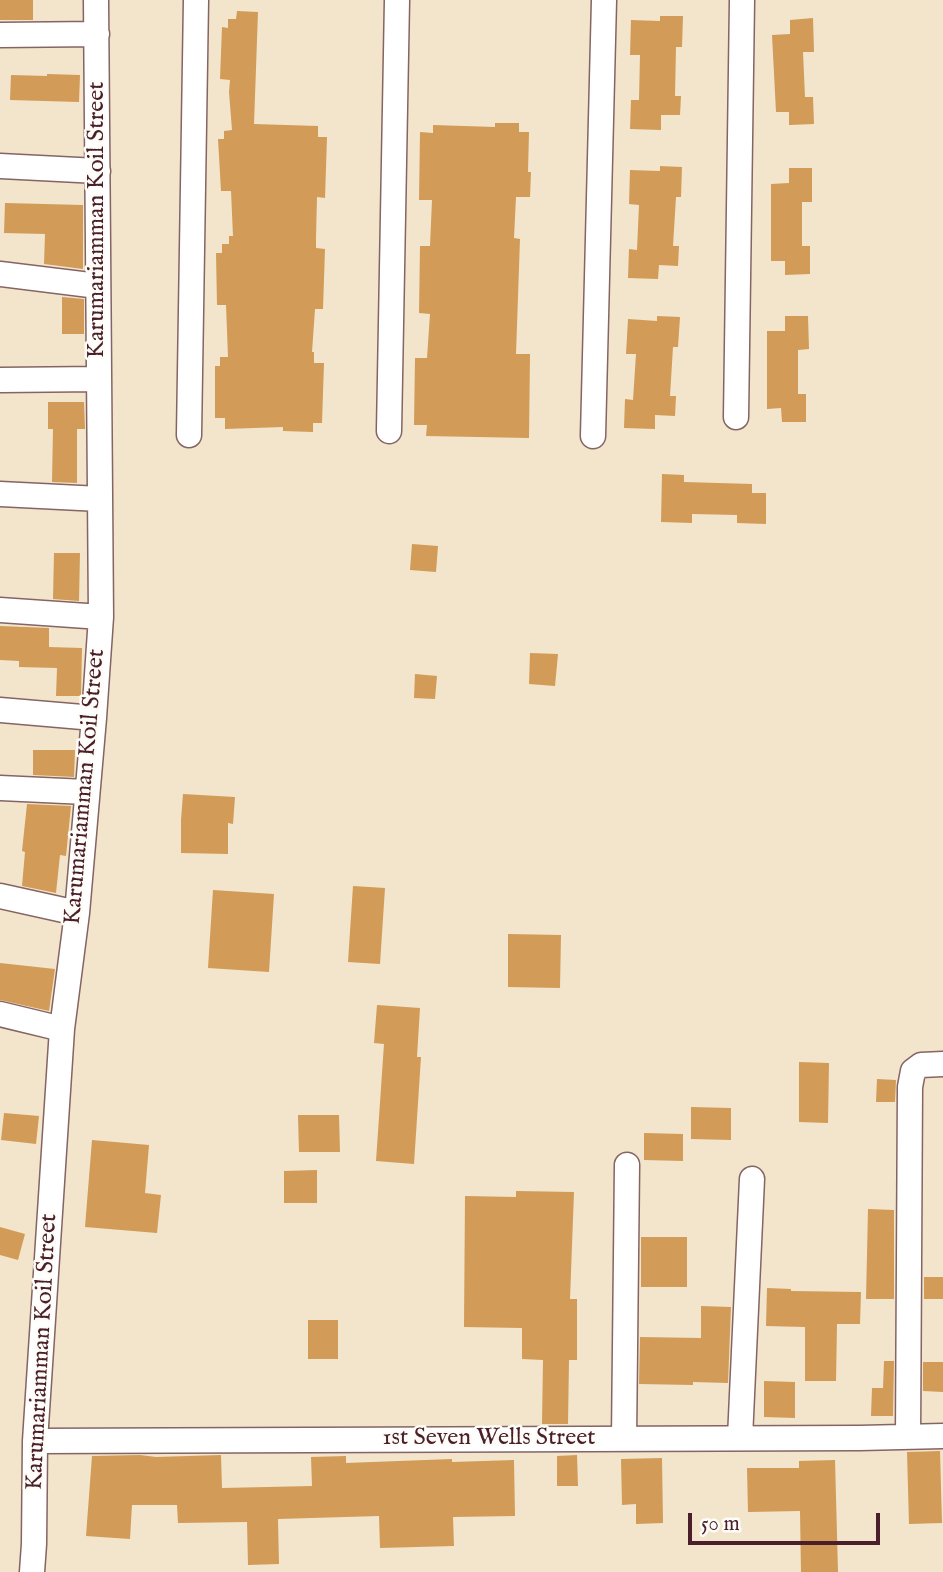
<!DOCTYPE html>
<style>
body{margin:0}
#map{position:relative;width:943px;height:1572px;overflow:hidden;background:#f2e5cb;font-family:"IM FELL English",serif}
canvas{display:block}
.scale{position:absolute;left:688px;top:1513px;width:192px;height:32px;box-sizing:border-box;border:4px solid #4a1f2b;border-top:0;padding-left:9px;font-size:21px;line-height:24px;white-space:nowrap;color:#4a1f2b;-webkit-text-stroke:5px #fdfcf7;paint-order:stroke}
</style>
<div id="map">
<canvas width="943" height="1572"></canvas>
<div class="scale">50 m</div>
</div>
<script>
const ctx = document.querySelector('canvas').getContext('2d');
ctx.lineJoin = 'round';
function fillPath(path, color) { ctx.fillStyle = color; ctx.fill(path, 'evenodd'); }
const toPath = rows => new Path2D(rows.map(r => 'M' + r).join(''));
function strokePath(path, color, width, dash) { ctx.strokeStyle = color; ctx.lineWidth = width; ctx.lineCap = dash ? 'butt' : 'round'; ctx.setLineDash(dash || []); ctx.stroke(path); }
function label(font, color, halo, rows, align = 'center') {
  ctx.font = font + ' "IM FELL English",serif'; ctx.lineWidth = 5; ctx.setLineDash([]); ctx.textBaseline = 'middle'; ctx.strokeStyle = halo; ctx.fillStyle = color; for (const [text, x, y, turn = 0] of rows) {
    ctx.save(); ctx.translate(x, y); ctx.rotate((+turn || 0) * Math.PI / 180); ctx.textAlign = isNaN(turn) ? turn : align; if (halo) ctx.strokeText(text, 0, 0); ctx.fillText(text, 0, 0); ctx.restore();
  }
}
const building = toPath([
 [0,0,33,0,33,20,0,20],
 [237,11,258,12,254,124,318,126,318,137,327,137,325,198,317,197,316,237,316,248,325,249,323,309,315,309,312,352,314,352,314,363,324,363,322,423,313,423,313,432,283,431,283,427,225,429,225,418,215,418,215,366,220,366,220,357,228,357,226,305,217,305,216,253,222,253,222,244,229,244,229,236,233,236,231,191,221,191,218,139,224,139,224,131,232,130,229,92,230,80,220,79,222,27,228,28,228,19,236,19],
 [660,16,683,16,682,47,676,47,675,96,681,96,680,115,661,115,661,130,630,129,631,100,639,100,640,55,630,55,631,20,660,21],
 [813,18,814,52,803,52,805,97,813,97,814,124,789,125,789,112,776,112,772,35,790,34,790,20],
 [47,74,80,75,79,102,10,100,11,75,47,76],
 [495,123,519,123,519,132,529,132,528,172,531,172,530,197,516,197,514,238,520,239,516,354,530,354,529,438,426,436,427,425,414,425,415,358,427,358,430,314,419,313,420,246,430,246,432,200,419,200,420,132,433,133,433,125,495,127],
 [660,166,682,167,681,197,676,197,673,246,679,246,678,266,659,265,658,279,628,278,629,249,637,250,639,205,629,204,630,170,660,171],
 [789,168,812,168,812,202,802,202,802,246,810,246,810,274,785,275,785,261,771,261,771,184,789,183],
 [5,203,83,205,83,269,44,264,45,234,4,233],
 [62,297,84,299,84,334,62,334],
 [657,316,680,317,678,347,673,347,670,396,676,396,675,416,655,415,655,429,624,428,625,399,633,400,636,354,626,354,628,319,657,321],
 [785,316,808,316,809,349,798,350,798,394,806,394,806,422,782,422,781,408,767,409,767,331,785,331],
 [48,402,84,402,85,429,77,429,77,483,52,482,53,429,48,429],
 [662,474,684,475,684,482,752,484,752,493,766,493,766,524,737,523,737,515,692,514,692,523,661,522],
 [412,544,438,546,436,572,410,570],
 [54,553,80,553,79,601,53,599],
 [0,626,49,628,49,647,82,648,81,696,56,696,57,668,19,667,19,661,0,660],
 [530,653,558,654,555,686,529,684],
 [415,674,437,676,435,699,414,698],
 [33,750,75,750,74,777,33,775],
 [183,794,235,797,233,824,228,823,228,854,181,853,181,820],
 [27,804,71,806,66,856,60,855,56,893,22,886,25,852,22,851],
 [353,886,385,888,380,964,348,962],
 [213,890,274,894,269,972,208,968],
 [508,934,561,935,560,988,508,987],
 [0,963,55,969,49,1011,0,1000],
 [377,1005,420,1008,417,1057,421,1057,414,1164,376,1161,384,1044,374,1043],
 [799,1062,829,1063,828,1123,799,1122],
 [877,1079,896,1080,895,1102,876,1102],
 [691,1107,731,1108,731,1140,691,1139],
 [4,1113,39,1116,36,1144,1,1140],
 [298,1115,339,1115,340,1152,299,1152],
 [644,1133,683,1134,683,1161,644,1160],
 [92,1140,149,1145,145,1193,161,1195,157,1233,85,1227],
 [317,1170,317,1203,284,1203,284,1171],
 [516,1191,574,1192,570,1299,577,1299,577,1360,569,1360,568,1424,542,1424,543,1360,522,1359,522,1328,464,1327,465,1196,516,1197],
 [868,1209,894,1210,894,1299,866,1299],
 [0,1227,25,1234,18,1260,0,1255],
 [641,1237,687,1237,687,1287,641,1287],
 [924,1277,943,1277,943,1299,924,1299],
 [767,1288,791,1289,791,1291,861,1292,860,1324,837,1324,836,1381,805,1381,805,1327,766,1326],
 [701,1306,731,1307,728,1383,693,1382,693,1385,639,1384,640,1337,701,1338],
 [308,1320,338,1320,338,1359,308,1359],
 [884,1361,894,1361,893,1416,871,1416,872,1388,883,1388],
 [923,1362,943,1362,943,1392,923,1391],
 [764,1381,795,1382,795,1418,764,1417],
 [940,1451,942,1523,909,1524,907,1452],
 [140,1455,156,1457,221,1455,222,1488,312,1486,311,1457,346,1456,346,1463,452,1459,452,1462,514,1460,515,1516,453,1517,454,1546,380,1548,379,1516,278,1519,279,1564,248,1565,247,1522,178,1523,177,1505,132,1505,130,1539,86,1536,92,1456],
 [577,1455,578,1486,557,1486,557,1456],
 [662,1458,663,1523,636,1524,636,1504,622,1505,621,1459],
 [835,1460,838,1572,801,1572,800,1511,748,1512,747,1468,799,1468,799,1461]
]);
const minor = toPath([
 [0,35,97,34],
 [0,166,98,171],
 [0,274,98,286],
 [0,380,99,379],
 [736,417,742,0],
 [389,431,397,0],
 [189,435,196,0],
 [593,436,604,0],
 [0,494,100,499],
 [0,610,101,617],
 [0,710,94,718],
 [0,788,86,792],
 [0,896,77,913],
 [0,1014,62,1029],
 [908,1437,910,1087,913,1071,921,1065,943,1064],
 [740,1438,752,1179],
 [624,1439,627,1165],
 [35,1441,860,1438,943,1436],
 [32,1572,34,1544,35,1441,62,1029,77,913,94,718,101,617,96,0]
]);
const streetNames = [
 ["Karumariamman Koil Street",98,220,-90],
 ["Karumariamman Koil Street",86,787,-85],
 ["Karumariamman Koil Street",43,1352,-87],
 ["1st Seven Wells Street",489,1439]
];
fillPath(building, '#d29b57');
strokePath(minor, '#856463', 27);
strokePath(minor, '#fff', 24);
label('24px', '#4a1f2b', '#fdfcf7', streetNames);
</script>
